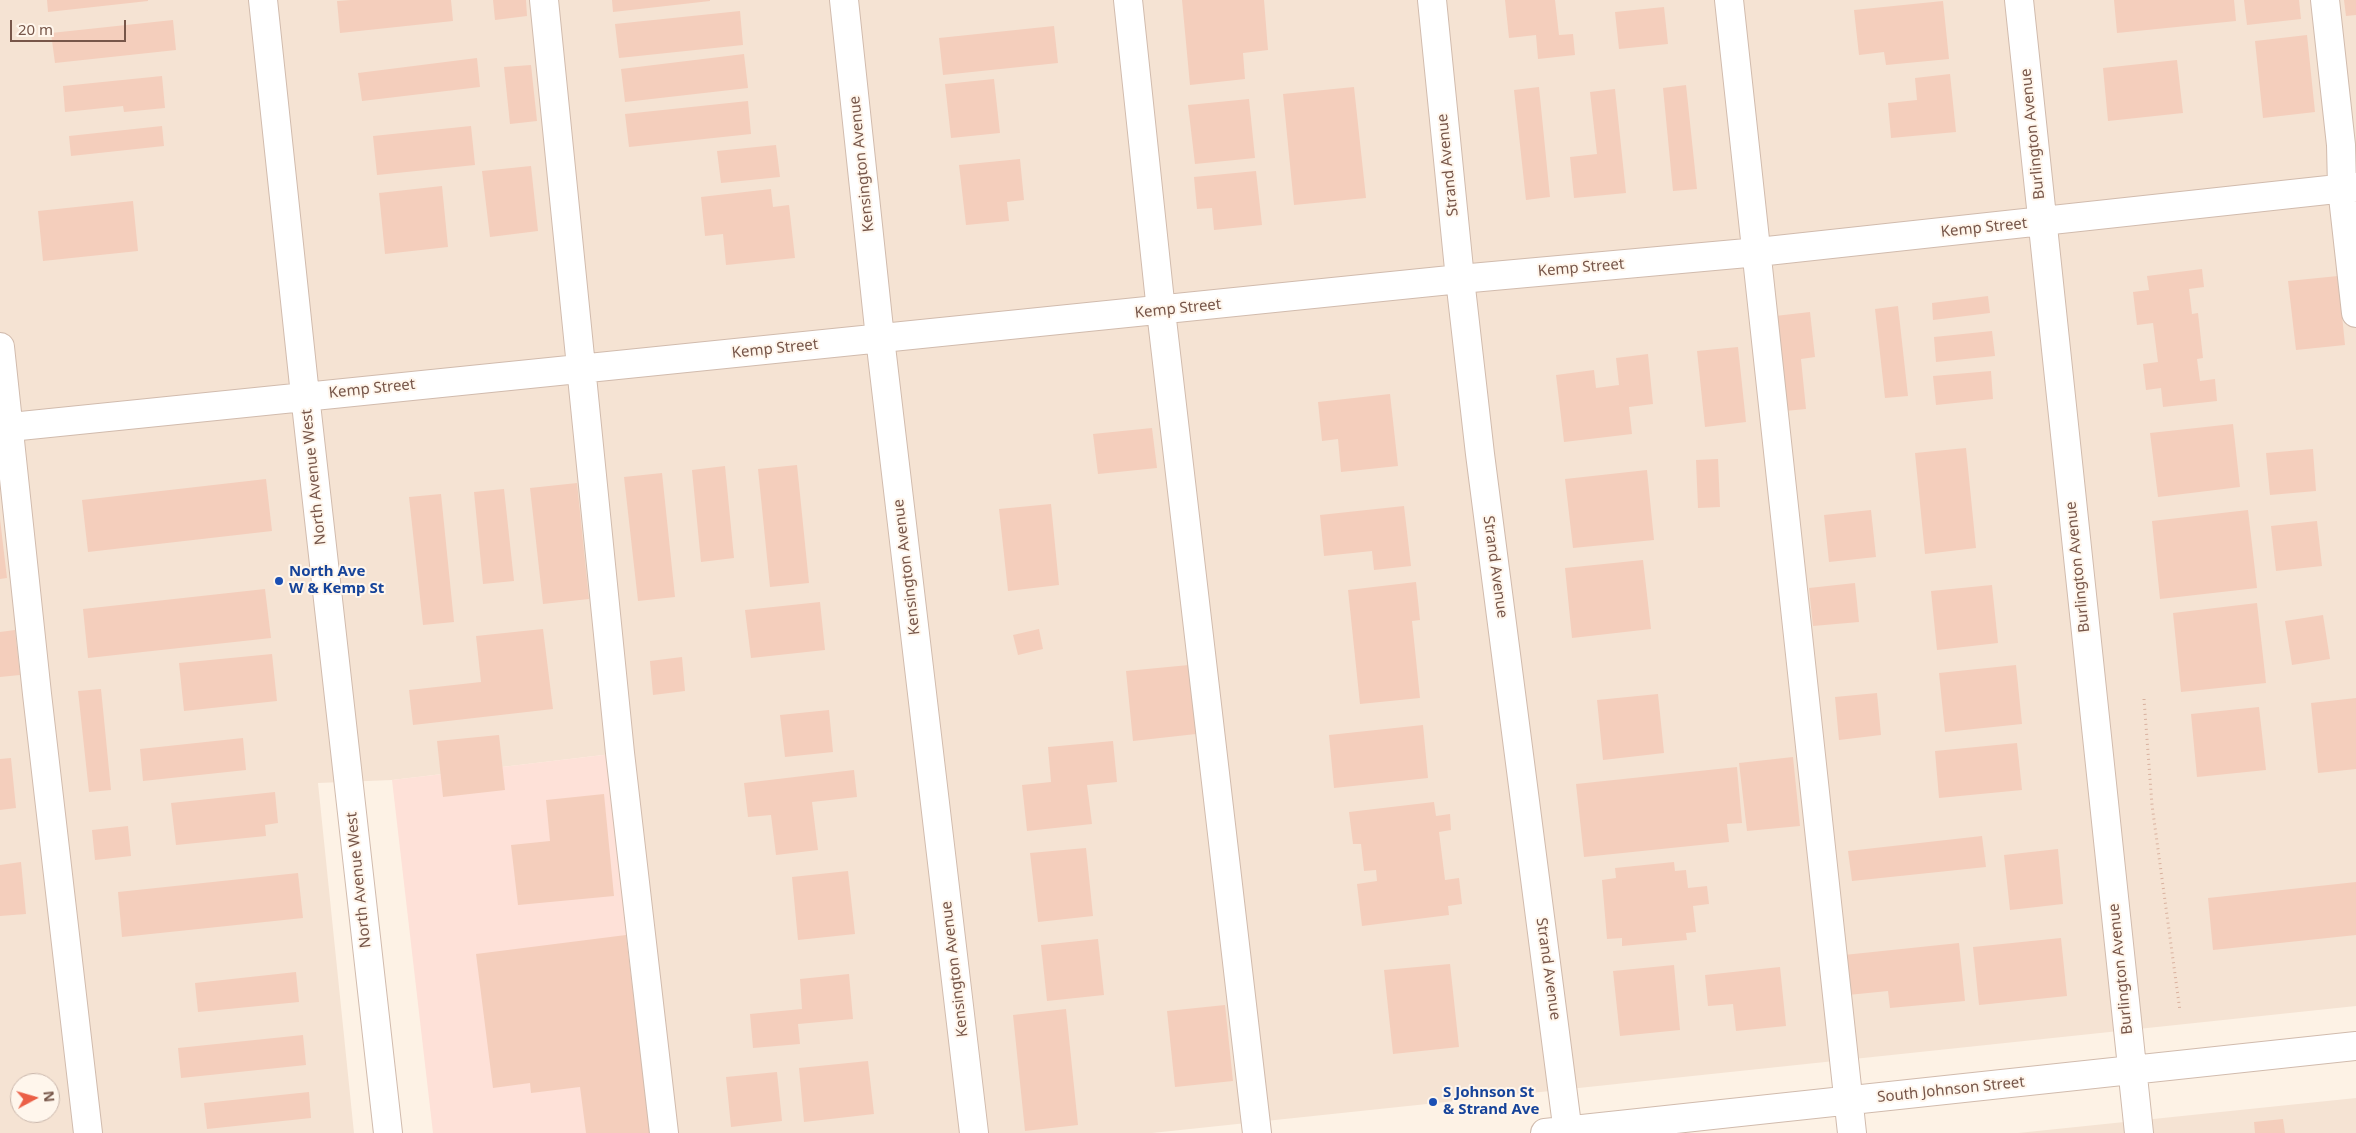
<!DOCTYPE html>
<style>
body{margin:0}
#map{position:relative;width:2356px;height:1133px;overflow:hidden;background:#fdf2e5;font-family:"Noto Sans",sans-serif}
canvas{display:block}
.north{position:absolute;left:10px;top:1073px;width:50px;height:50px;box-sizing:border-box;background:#fff6ec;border:1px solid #c9b6ab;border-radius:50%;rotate:84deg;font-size:14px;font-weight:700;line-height:20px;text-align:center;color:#775649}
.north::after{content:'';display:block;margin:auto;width:18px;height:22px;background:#eb5f46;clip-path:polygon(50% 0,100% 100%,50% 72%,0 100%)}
.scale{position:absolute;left:10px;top:20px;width:116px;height:22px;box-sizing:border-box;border:2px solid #775649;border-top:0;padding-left:6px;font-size:15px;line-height:18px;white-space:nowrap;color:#775649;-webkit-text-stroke:4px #fff6ec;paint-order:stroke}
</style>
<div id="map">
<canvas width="2356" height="1133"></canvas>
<div class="north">N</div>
<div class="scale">20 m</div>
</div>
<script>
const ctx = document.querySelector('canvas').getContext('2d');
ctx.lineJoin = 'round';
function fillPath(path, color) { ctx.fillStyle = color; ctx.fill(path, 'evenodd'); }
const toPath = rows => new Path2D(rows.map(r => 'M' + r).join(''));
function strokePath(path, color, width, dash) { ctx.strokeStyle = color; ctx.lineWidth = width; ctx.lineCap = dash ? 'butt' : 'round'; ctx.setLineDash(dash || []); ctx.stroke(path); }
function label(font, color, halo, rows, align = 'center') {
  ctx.font = font + ' "Noto Sans",sans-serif'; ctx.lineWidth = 4; ctx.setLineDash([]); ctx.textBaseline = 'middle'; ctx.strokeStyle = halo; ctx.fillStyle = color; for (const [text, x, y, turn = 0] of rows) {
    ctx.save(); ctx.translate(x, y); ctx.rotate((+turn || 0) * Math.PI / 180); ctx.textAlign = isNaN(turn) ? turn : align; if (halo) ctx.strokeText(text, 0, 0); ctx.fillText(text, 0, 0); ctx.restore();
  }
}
const residential = toPath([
 [0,0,2356,0,2356,1006,1152,1133,664,1133,620,753,392,780,318,783,354,1133,0,1133],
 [20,1083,50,1083,50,1113,20,1113],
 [2356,1098,2356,1133,2018,1133]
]);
const commercial = toPath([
 [620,753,664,1133,433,1133,392,780]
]);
const building = toPath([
 [47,0,148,0,148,1,48,12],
 [351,0,451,0,453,21,340,33,337,1],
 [493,0,526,0,527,16,495,20],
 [612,0,710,0,710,1,613,12],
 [1182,0,1264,0,1268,50,1243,53,1245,79,1190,85],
 [1505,0,1555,0,1559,35,1573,34,1575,55,1538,59,1536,35,1509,38],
 [2114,0,2234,0,2236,21,2117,33],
 [2244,0,2299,0,2301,19,2247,25],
 [2344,0,2356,0,2356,15,2346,16],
 [1943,1,1949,59,1886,65,1884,52,1859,55,1854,10],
 [1664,7,1668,44,1619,49,1615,12],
 [740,11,743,45,619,58,615,24],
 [173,20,176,50,55,63,51,33],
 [1054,26,1058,63,943,75,939,38],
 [2307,35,2315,112,2263,118,2255,41],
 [744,54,748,88,625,102,621,69],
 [477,58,480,87,362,101,358,73],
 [2177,60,2183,113,2108,121,2103,68],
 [531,65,537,121,510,124,504,67],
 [1950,74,1956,132,1891,138,1888,103,1917,100,1915,78],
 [162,76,165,108,124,112,123,106,65,112,63,86],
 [994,79,1000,133,951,138,945,84],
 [1686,85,1697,189,1673,191,1663,88],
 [1354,87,1366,198,1294,205,1283,94],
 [1539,87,1550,197,1526,200,1514,90],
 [1615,89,1626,193,1574,198,1570,157,1597,154,1590,92],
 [1249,99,1255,158,1195,164,1188,105],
 [748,101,751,134,629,147,625,114],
 [162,126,164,146,71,156,69,136],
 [471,126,475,165,377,175,373,136],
 [776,145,780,177,721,183,717,151],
 [1020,159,1024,200,1007,202,1009,221,966,225,959,165],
 [531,166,538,231,490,237,482,171],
 [1256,171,1262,225,1214,230,1212,208,1197,209,1194,177],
 [442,186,448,247,385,254,379,193],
 [771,189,773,207,789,205,795,258,726,265,723,234,705,236,701,197],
 [133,201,138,251,43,261,38,211],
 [2202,269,2204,287,2189,289,2192,314,2198,313,2203,358,2197,359,2200,381,2215,379,2217,401,2163,407,2161,388,2146,390,2143,364,2158,362,2153,323,2137,325,2133,292,2149,290,2147,276],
 [2338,276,2345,345,2296,350,2288,281],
 [1988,296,1990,313,1933,320,1932,303],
 [1898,306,1908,396,1885,398,1875,309],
 [1810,312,1815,357,1801,359,1806,409,1785,411,1775,316],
 [1992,331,1995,356,1936,362,1934,337],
 [1738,347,1746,422,1705,427,1697,351],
 [1648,354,1653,404,1629,407,1632,434,1564,442,1556,375,1594,370,1596,388,1619,385,1616,358],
 [1991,371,1993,399,1936,405,1933,376],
 [1390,394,1398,466,1341,472,1338,439,1322,441,1318,402],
 [2233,424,2240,487,2158,497,2150,433],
 [1152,428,1157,468,1098,474,1093,434],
 [1966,448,1976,548,1925,554,1915,453],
 [2313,449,2316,491,2270,495,2266,453],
 [1718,459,1720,507,1698,508,1696,460],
 [797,465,809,583,770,587,758,469],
 [725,466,734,558,701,562,692,470],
 [1647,470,1654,540,1573,548,1565,479],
 [662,473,675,597,638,601,624,477],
 [266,479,272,531,88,552,82,500],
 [577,483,589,599,543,604,530,488],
 [504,489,514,581,483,584,474,492],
 [441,494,454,622,423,625,409,497],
 [1051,504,1059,585,1008,591,999,509],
 [1404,506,1411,566,1374,570,1372,551,1324,556,1320,515],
 [1871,510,1876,557,1829,562,1824,515],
 [2248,510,2257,588,2160,599,2152,521],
 [0,519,7,578,0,579],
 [2317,521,2322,566,2276,571,2271,526],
 [1643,560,1651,629,1572,638,1565,568],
 [1416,582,1420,620,1412,621,1420,698,1360,704,1348,590],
 [1855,583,1859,622,1813,626,1809,588],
 [1992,585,1998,643,1937,650,1931,591],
 [265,589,271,638,88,658,83,609],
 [820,602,825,650,751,658,745,610],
 [2257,603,2266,683,2181,692,2173,613],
 [2323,615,2330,659,2292,665,2285,621],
 [543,629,553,709,413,725,409,690,481,682,476,636],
 [1039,629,1043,649,1018,655,1013,635],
 [15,630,20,675,0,677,0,632],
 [272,654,277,701,184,711,179,663],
 [682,657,685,691,653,695,650,661],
 [1189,665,1196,734,1133,741,1126,671],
 [2016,665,2022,724,1945,732,1939,673],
 [101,689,111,790,89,792,78,691],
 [1877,693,1881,735,1839,740,1835,697],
 [1658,694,1664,753,1603,760,1597,700],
 [2356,698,2356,769,2318,773,2311,703],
 [2259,707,2266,770,2197,777,2191,714],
 [829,710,833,752,785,757,780,715],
 [1423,725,1428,778,1334,788,1329,735],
 [499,735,505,790,443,797,437,741],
 [243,738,246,770,143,781,140,749],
 [1113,741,1117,782,1087,785,1092,824,1027,831,1022,785,1051,782,1048,747],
 [2017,743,2022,790,1939,798,1935,751],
 [1793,757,1800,826,1747,831,1739,763],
 [11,758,16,808,0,810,0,759],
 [1737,767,1742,823,1727,824,1729,842,1584,857,1576,784],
 [854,770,857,797,812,802,818,850,776,855,771,815,748,817,744,783],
 [275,792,278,823,265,825,266,836,176,845,171,803],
 [604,794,614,896,518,905,511,845,550,841,546,800],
 [1434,802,1436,816,1450,814,1451,830,1439,832,1445,880,1459,878,1462,904,1448,906,1449,915,1362,926,1357,884,1377,881,1376,870,1364,871,1361,844,1353,844,1349,812],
 [128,826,131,856,95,860,92,830],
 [1982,836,1986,867,1852,881,1848,851],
 [1086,848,1093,916,1038,922,1030,853],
 [2058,849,2063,904,2010,910,2004,855],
 [21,862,26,914,0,916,0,865],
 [1674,862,1675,871,1686,870,1688,888,1707,886,1709,904,1693,906,1696,932,1686,933,1687,940,1622,946,1622,938,1607,939,1602,880,1616,878,1615,868],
 [848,871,855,934,798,940,792,877],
 [298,873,303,918,122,937,118,892],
 [2356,882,2356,935,2213,950,2208,898],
 [626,935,650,1133,586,1133,580,1087,531,1093,530,1083,493,1088,476,954],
 [2061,938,2067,996,1979,1005,1973,947],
 [1098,939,1104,995,1047,1001,1041,945],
 [1959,943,1965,1001,1890,1008,1888,991,1848,995,1844,955],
 [1450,964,1459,1047,1393,1054,1384,970],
 [1674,965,1680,1030,1620,1036,1613,971],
 [1780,967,1786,1026,1736,1031,1733,1004,1708,1006,1705,975],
 [296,972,299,1002,198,1012,195,983],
 [849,974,853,1019,798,1024,800,1044,753,1048,750,1014,802,1009,800,979],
 [1225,1005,1233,1081,1175,1087,1167,1011],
 [1066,1009,1078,1125,1025,1131,1013,1015],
 [303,1035,306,1065,181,1078,178,1048],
 [868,1061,874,1114,804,1122,799,1068],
 [777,1072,782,1121,731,1127,726,1077],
 [309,1092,311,1118,207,1129,204,1103],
 [2283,1119,2285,1133,2255,1133,2254,1122]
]);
const path = toPath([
 [2144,699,2152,805,2180,1011]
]);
const minor = toPath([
 [263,0,305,395,388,1133],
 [544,0,620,753,664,1133],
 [844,0,880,338,974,1133],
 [1128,0,1161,311,1257,1133],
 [1432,0,1460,279,1480,454,1568,1133],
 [1729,0,1852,1133],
 [2019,0,2139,1133],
 [2325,0,2341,145,2342,188,2356,313],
 [0,347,37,694,88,1133],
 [0,428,1460,279,1758,252,2356,187],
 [1545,1133,2356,1046]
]);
const markers = [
 [279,581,5,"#1a4fb4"],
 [1433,1102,5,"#1a4fb4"]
];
const streetNames = [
 ["Burlington Avenue",2033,134,-96],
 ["Kensington Avenue",862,164,-96],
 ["Strand Avenue",1448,165,-96],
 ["Kemp Street",1984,228,-6],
 ["Kemp Street",1581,268,-5],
 ["Kemp Street",1178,309,-6],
 ["Kemp Street",775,349,-6],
 ["Kemp Street",372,389,-6],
 ["North Avenue West",314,477,-96],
 ["Kensington Avenue",907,567,-97],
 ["Strand Avenue",1495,567,82],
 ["Burlington Avenue",2078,567,-96],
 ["North Avenue West",359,880,-96],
 ["Kensington Avenue",955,969,-97],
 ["Strand Avenue",1548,969,82],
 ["Burlington Avenue",2121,969,-96],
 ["South Johnson Street",1951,1090,-6]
];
const transitNames = [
 ["North Ave",289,572],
 ["W & Kemp St",289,589],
 ["S Johnson St",1443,1093],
 ["& Strand Ave",1443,1110]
];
fillPath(residential, '#f5e3d3');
fillPath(commercial, '#fee1d8');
fillPath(building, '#f4cebc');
strokePath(minor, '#d1bbad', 30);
strokePath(path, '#d9b19e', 3, [1, 4]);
strokePath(minor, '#fff', 28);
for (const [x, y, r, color] of markers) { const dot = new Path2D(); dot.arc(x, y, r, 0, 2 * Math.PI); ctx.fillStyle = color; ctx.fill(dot); strokePath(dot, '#fff6ec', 2); }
label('15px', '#775649', '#fff6ec', streetNames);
label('bold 15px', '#164399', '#fff6ec', transitNames, 'left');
</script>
